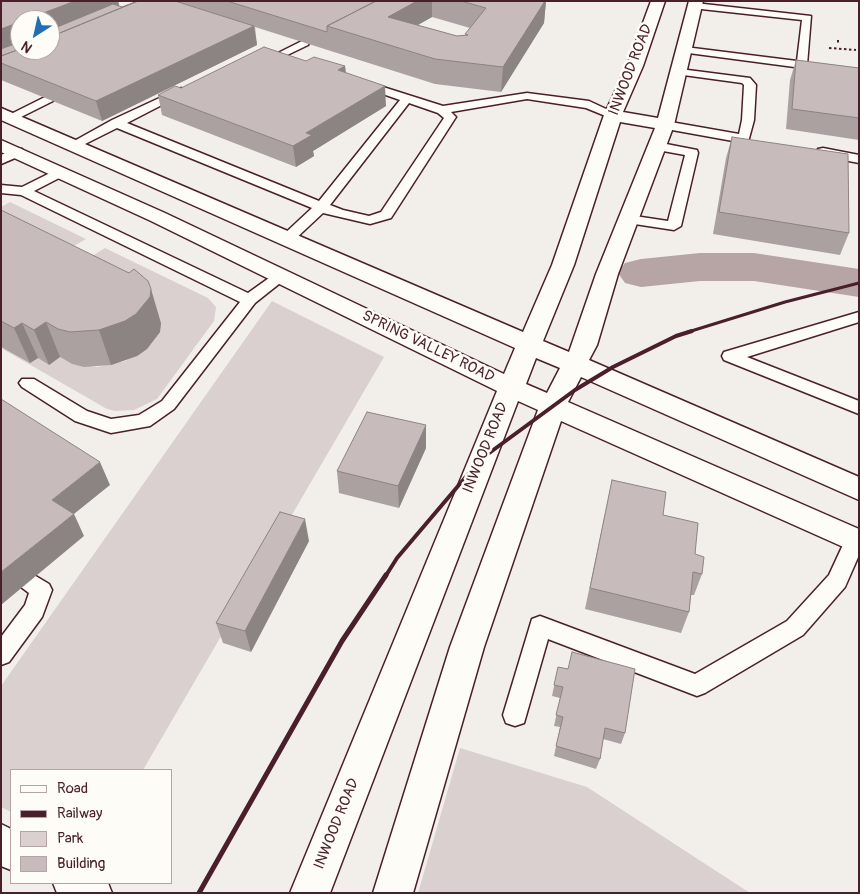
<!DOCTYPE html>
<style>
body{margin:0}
#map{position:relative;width:860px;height:894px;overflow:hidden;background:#f2efeb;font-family:Pangolin,sans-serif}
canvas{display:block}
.frame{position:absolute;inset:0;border:2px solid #4a1f2b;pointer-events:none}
.legend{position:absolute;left:10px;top:769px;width:162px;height:115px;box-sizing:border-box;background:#fdfcf7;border:1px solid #b5a4a5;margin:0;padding:6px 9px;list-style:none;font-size:15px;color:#4a1f2b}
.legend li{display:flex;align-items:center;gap:10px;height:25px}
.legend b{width:25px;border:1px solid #b5a4a5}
.north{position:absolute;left:10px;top:10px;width:50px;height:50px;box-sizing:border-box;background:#fdfcf7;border:1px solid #b5a4a5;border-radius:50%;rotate:215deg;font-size:14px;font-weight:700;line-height:20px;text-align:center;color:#4a1f2b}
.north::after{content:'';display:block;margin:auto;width:18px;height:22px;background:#1f6fb2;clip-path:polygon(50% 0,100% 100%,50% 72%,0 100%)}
</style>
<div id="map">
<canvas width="860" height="894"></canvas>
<div class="frame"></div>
<ul class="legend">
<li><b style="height:6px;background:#fdfcf7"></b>Road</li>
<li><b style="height:6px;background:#4a1f2b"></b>Railway</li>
<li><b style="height:14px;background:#d9d0cf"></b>Park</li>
<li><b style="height:14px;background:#c8bbbb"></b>Building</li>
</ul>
<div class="north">N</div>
</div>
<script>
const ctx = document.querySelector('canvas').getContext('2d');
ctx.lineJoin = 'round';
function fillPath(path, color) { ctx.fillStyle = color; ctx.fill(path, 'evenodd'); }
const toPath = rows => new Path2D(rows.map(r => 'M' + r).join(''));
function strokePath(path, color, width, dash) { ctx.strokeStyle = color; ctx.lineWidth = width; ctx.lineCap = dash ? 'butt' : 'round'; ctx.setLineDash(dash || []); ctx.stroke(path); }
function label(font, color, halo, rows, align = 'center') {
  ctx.font = font + ' Pangolin,sans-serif'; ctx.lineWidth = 5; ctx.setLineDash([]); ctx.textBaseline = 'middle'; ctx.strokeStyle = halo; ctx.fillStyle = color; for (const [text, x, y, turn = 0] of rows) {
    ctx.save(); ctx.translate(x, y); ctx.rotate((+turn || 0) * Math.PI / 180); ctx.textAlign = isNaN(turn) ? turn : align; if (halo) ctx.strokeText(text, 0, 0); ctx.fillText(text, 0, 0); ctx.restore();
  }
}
const green = toPath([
 [10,202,86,239,48,261,1,236,1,207],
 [105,248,208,298,216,307,214,321,157,399,134,410,115,411,107,409,1,348,38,358,49,365,60,357,72,364,97,367,125,361,147,349,160,332,161,323,158,316,68,271],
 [272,301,384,357,143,770,11,770,11,812,1,807,1,686],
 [460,748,587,787,750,893,418,893]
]);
const river = toPath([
 [700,253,754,253,859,269,859,297,754,281,700,281,641,287,625,283,618,273,625,263,641,259,700,253]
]);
const path = toPath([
 [838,40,838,43],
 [829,48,856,50]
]);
const lane = toPath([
 [695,3,811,16,807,65,802,68,681,52,680,50,685,47,797,61,802,20,692,8,692,4,695,3],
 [304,40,309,43,308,45,279,59,275,60,270,57,304,40],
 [680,69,750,78,756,85,754,120,748,142,744,143,661,128,659,125,661,122,665,121,739,134,742,120,744,85,742,83,676,74,676,70,680,69],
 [361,80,443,106,527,93,589,101,619,115,613,119,586,108,527,99,451,112,456,117,391,218,370,224,323,213,292,242,287,243,280,239,282,236,312,208,117,128,77,148,69,148,67,145,112,120,181,88,187,91,185,93,127,123,319,201,400,100,357,85,357,81,361,80],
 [409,103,438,113,444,118,381,212,369,216,343,210,330,205,409,103],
 [49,95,53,97,53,101,15,120,7,120,5,117,49,95],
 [656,142,697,150,698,153,681,226,674,230,628,223,621,219,628,215,668,221,685,155,652,149,650,146,652,143,656,142],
 [17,148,22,149,23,152,22,155,1,164,1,155,17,148],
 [823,148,859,155,859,163,818,155,817,152,818,149,823,148],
 [60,168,65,169,67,172,65,175,34,191,248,293,276,273,281,271,289,276,255,303,174,409,150,426,111,433,75,421,22,387,19,383,22,379,34,379,87,411,111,419,139,415,162,401,240,302,21,195,1,193,1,185,22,187,60,168],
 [859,312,859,322,747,357,859,401,859,414,724,360,722,356,724,352,859,312],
 [855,532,859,533,859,555,845,587,803,635,705,693,697,696,548,639,524,723,515,726,506,723,503,715,532,619,540,616,695,674,787,621,829,575,848,534,855,532],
 [29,572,49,584,52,590,42,617,9,662,1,665,1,637,25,605,29,593,21,587,18,581,21,575,29,572]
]);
const street = toPath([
 [1,824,11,829,11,870,1,866,1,824],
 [53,883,108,883,112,893,57,893,53,883]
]);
const secondary = toPath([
 [651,1,665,1,643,66,623,112,658,118,689,1,703,1,674,125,618,274,597,345,589,360,859,477,859,500,581,377,568,402,859,529,859,554,561,421,484,647,413,893,373,893,450,647,538,410,518,401,330,893,290,893,497,391,151,221,1,152,1,140,165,213,504,374,515,348,1,120,1,108,523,332,552,265,604,115,627,66,651,1],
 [620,122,655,128,596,274,569,352,543,341,574,265,620,122],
 [536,358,560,368,547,393,526,384,536,358]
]);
const railFar2 = toPath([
 [688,332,785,302,859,283]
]);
const railFar1 = toPath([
 [385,577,397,558,481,459,575,390,613,367,676,336,692,331]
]);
const rail = toPath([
 [199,893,342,641,386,575]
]);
const wall = toPath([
 [1,1,118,1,119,6,122,7,137,1,546,1,544,23,501,92,435,84,255,27,257,45,102,121,1,80],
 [432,17,470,28,465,35,457,36,418,25],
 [796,60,859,68,859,140,786,129,790,80],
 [306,61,345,66,346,73,386,106,313,151,314,156,296,167,162,115,158,95,181,88],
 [732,137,849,233,840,255,713,234,726,158],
 [1,210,161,323,160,332,147,349,137,356,111,365,84,367,72,364,60,357,49,365,38,358,30,363,1,347],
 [426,448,399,508,339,493,337,471],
 [612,480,663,515,695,554,702,574,694,595,691,595,689,612,681,633,585,609],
 [309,541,251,652,223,643,216,623],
 [558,667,625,733,621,744,603,739,600,759,596,769,554,756,560,727,554,726,560,698,552,696]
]);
const shadedWall = toPath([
 [75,1,118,1,121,12,148,1,155,1,158,13,20,71,1,63,1,29,20,22,20,50,50,50,50,20,25,20],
 [387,1,432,1,432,17,389,41],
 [545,1,546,1,544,23,501,92,503,67],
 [254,26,257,45,102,121,96,101],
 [345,66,347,86,338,70],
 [385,86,386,106,313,151,314,156,296,167,293,146,306,133],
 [151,289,161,323,160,332,147,349,137,356,111,365,99,330],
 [46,322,60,357,49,365,34,330],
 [22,323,38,358,30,363,14,328],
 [426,425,426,448,399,508,398,486],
 [100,462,110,485,64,522,52,500],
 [74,514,84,536,1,605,1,572],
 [305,519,309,541,251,652,245,631]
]);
const building = toPath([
 [1,1,75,1,25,20,20,20,20,22,1,29,1,1],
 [138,1,175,1,254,26,96,101,1,63,1,56,20,49,20,50,50,50,50,37,138,1],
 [138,1,50,37,50,30,113,4,122,7,138,1],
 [227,1,376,1,327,26,327,32,227,1],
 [376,1,417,1,388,17,457,36,468,35,465,34,486,8,461,1,545,1,503,67,435,59,327,26,376,1],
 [20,42,20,49,1,56,1,49,20,42],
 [264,47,306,61,314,57,345,66,338,70,385,86,306,133,312,135,293,146,158,95,175,86,181,88,264,47],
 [796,60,859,68,859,118,792,109,796,60],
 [732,137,848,154,849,233,719,212,732,137],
 [1,210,129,273,134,269,148,281,151,289,150,297,136,314,125,321,99,330,70,332,58,329,46,322,34,330,22,323,14,328,1,321,1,210],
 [1,399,100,462,52,500,74,514,1,572,1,399],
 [367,412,426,425,398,486,337,471,367,412],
 [612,480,666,492,663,515,698,523,695,554,704,557,702,574,693,572,689,612,590,588,612,480],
 [280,512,305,519,245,631,216,623,280,512],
 [572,652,635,669,625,733,605,728,600,759,556,746,563,717,556,715,563,687,554,685,558,667,568,669,572,652]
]);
const streetNames = [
 ["INWOOD ROAD",631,70,-69],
 ["SPRING VALLEY ROAD",428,347,26],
 ["INWOOD ROAD",486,448,-68],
 ["INWOOD ROAD",337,824,-68]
];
fillPath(green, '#d9d0cf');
fillPath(river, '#b7a5a6');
strokePath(lane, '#4a1f2b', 3);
strokePath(street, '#4a1f2b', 3);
strokePath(secondary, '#4a1f2b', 3);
strokePath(path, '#4a1f2b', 2, [2.5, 2.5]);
fillPath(lane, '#fdfcf7');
fillPath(street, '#fdfcf7');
fillPath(secondary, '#fdfcf7');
strokePath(railFar2, '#4a1f2b', 3);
strokePath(railFar1, '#4a1f2b', 4);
strokePath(rail, '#4a1f2b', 5);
fillPath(wall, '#aca1a1');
fillPath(shadedWall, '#8c8383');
fillPath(building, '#c8bbbb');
strokePath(building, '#8c8383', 1);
label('15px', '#4a1f2b', '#fdfcf7', streetNames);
</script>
